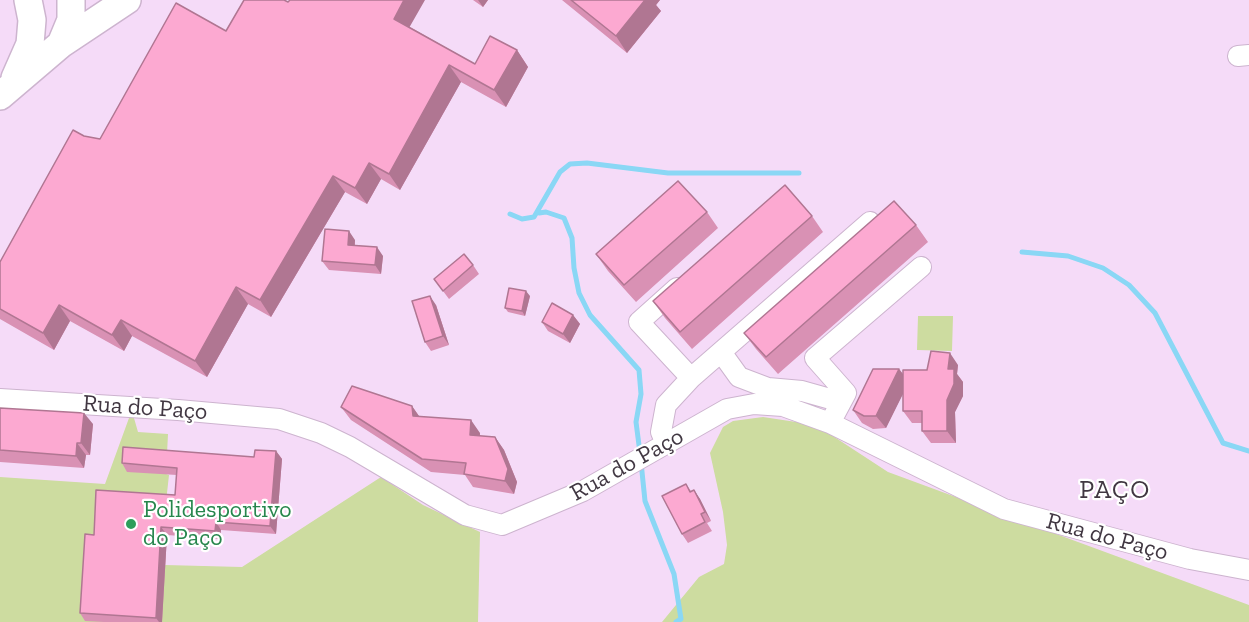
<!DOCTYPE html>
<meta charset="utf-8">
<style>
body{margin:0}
canvas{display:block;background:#f5dbf8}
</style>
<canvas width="1249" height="622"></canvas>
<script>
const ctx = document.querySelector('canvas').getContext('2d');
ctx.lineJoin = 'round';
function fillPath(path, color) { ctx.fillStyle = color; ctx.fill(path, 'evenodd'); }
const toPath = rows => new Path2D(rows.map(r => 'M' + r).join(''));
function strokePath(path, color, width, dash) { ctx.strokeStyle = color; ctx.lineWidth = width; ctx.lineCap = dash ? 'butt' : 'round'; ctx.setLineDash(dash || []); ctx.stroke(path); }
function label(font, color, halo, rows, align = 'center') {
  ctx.font = font + ' "Zilla Slab",serif'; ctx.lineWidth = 4.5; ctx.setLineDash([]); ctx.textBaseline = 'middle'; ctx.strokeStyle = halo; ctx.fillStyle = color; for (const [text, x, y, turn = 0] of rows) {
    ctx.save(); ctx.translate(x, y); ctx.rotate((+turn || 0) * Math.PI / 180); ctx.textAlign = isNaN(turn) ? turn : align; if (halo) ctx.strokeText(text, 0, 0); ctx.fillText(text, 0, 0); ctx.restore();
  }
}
const green = toPath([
 [918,316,953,316,952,351,917,350],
 [763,417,816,425,888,472,1249,605,1249,622,662,622,699,577,724,564,727,545,723,512,710,453,723,427,733,421],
 [129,418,134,418,138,432,168,434,166,474,169,475,166,502,169,503,165,565,242,567,381,477,423,505,480,532,478,622,0,622,0,477,105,484]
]);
const stream = toPath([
 [539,213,546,212,564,218,572,238,574,268,579,293,590,315,639,370,641,394,636,422,640,453],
 [510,214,522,219,534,217,560,172,570,164,587,163,668,173,799,173],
 [1022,252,1068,256,1103,268,1129,285,1155,313,1223,443,1249,451],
 [641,462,645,501,674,574,681,619,676,622]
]);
const street = toPath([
 [1238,56,1249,55],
 [677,288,639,322,691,378],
 [721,352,739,377,768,388,802,391,841,402],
 [0,399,178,410,279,419,321,433,350,447,465,515,502,525,583,491,727,409,754,404,783,406,830,423,1004,509,1190,559,1249,570],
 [830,423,846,393,815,358,921,267],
 [666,444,661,432,666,405,691,378,870,222]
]);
const secondary = toPath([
 [61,44,71,20,71,0],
 [15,78,30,44,32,20,28,0],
 [0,96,61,44,127,0]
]);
const wall = toPath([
 [473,0,488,0,483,7],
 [562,0,660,0,656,5,661,11,627,53],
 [288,2,410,27,475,64,517,50,528,67,506,107,461,82,400,190,381,179,367,204,345,192,271,317,248,304,207,377,132,336,124,351,70,321,54,350,0,319,0,262,84,136,100,139,226,31],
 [707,212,718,228,636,302,608,271,596,254],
 [812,216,823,232,692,349,665,318,653,301],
 [916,225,928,242,778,374,756,349,744,333],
 [355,240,355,245,383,256,381,274,329,270,322,261],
 [473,265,479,274,449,299,434,279],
 [530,296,525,316,508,312,505,308],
 [436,305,449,345,431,351,425,342],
 [573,315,580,324,570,343,548,331,542,322],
 [958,365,957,374,963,382,963,396,955,412,956,443,931,443,922,431,922,423,912,423,903,411,903,393,886,428,873,429,862,423,853,410,899,369,903,374],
 [412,406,419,416,480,433,480,436,495,437,504,450,517,482,514,494,473,487,465,475,431,472,351,420,341,407],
 [0,408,93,424,90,455,86,455,84,468,0,462],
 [276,451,282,459,276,534,221,530,220,539,167,535,162,622,104,622,85,621,80,613,175,495,177,475,127,472,122,463,254,457],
 [686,484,691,491,694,490,700,499,711,521,707,523,712,531,688,543,682,534]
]);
const shadedWall = toPath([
 [404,0,425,0,405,35,394,19],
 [478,0,488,0,483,7],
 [645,0,660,0,656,5,661,11,627,53,616,36],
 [517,50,528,67,506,107,494,90],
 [449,65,461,82,400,190,389,174],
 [369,163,381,179,367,204,355,188],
 [333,176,345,192,271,317,260,300],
 [349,231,355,240,354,254,348,245],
 [377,247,383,256,381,274,375,265],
 [236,287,248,304,207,377,195,361],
 [526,291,530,296,525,316,522,311],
 [430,296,436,305,449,345,443,336],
 [59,305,70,321,54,350,43,333],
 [573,315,580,324,570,343,563,334],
 [121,320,132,336,124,351,112,335],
 [950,353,958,365,957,374,963,382,963,396,955,412,956,443,947,431,947,400,948,369],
 [899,369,909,382,886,428,876,416],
 [412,406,421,419,413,416],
 [84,413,93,424,90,455,81,443],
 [471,420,480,433,479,448,470,435],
 [495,437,504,450,517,482,514,494,505,481],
 [77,443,86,455,84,468,76,456],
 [276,451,282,459,276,534,270,526],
 [694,490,700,499,711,521,705,512],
 [216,522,221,530,220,539,215,531],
 [161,527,167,535,162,622,159,622,156,618]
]);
const building = toPath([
 [244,0,284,0,288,2,290,0,404,0,394,19,475,64,490,36,517,50,494,90,449,65,389,174,369,163,355,188,333,176,260,300,236,287,195,361,121,320,112,335,59,305,43,333,0,309,0,262,73,130,84,136,100,139,176,3,226,31,244,0],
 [571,0,645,0,616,36,571,0],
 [678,181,707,212,624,285,596,254,678,181],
 [785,185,812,216,680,332,653,301,785,185],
 [894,201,916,225,766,357,744,333,894,201],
 [325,229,349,231,348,245,377,247,375,265,322,261,325,229],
 [464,254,473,265,443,291,434,279,464,254],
 [509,288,526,291,522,311,505,308,509,288],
 [430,296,443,336,425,342,412,301,430,296],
 [552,303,573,315,563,334,542,322,552,303],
 [931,351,950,353,948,369,954,369,954,384,947,400,947,431,922,431,922,411,903,411,903,370,927,370,931,351],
 [873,369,899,369,876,416,864,416,853,410,873,369],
 [352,386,412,406,413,416,471,420,470,435,495,437,508,469,505,481,464,474,466,463,422,459,341,407,352,386],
 [0,408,84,413,81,443,77,443,76,456,0,450,0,408],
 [123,447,254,457,255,450,276,451,270,526,216,522,215,531,161,527,156,618,80,613,85,534,94,535,96,490,175,495,177,468,122,463,123,447],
 [686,484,690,492,694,490,705,512,701,514,705,522,682,534,662,496,686,484]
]);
const markers = [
 [131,524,6,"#2e9e5b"]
];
const streetNames = [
 ["Rua do Paço",145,408,4],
 ["Rua do Paço",627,465,-29],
 ["Rua do Paço",1107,537,15]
];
const leisureNames = [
 ["Polidesportivo",143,510],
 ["do Paço",143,538]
];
const neighbourhoodNames = [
 ["PAÇO",1115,491]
];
fillPath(green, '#cddca0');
strokePath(stream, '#8ad7f5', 5);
strokePath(street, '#cdb4cf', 22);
strokePath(secondary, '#cdb4cf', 30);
strokePath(street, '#fff', 20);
strokePath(secondary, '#fff', 27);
fillPath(wall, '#d991b4');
fillPath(shadedWall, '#b07692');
fillPath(building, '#fca9d1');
strokePath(building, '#b07692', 1.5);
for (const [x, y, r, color] of markers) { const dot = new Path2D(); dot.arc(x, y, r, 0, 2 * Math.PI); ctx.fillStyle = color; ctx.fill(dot); strokePath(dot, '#fff', 2); }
label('24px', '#413742', '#fff', streetNames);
label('24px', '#27864d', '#fff', leisureNames, 'left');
ctx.letterSpacing = '1.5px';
label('26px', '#413742', '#fff', neighbourhoodNames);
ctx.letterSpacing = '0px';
</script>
